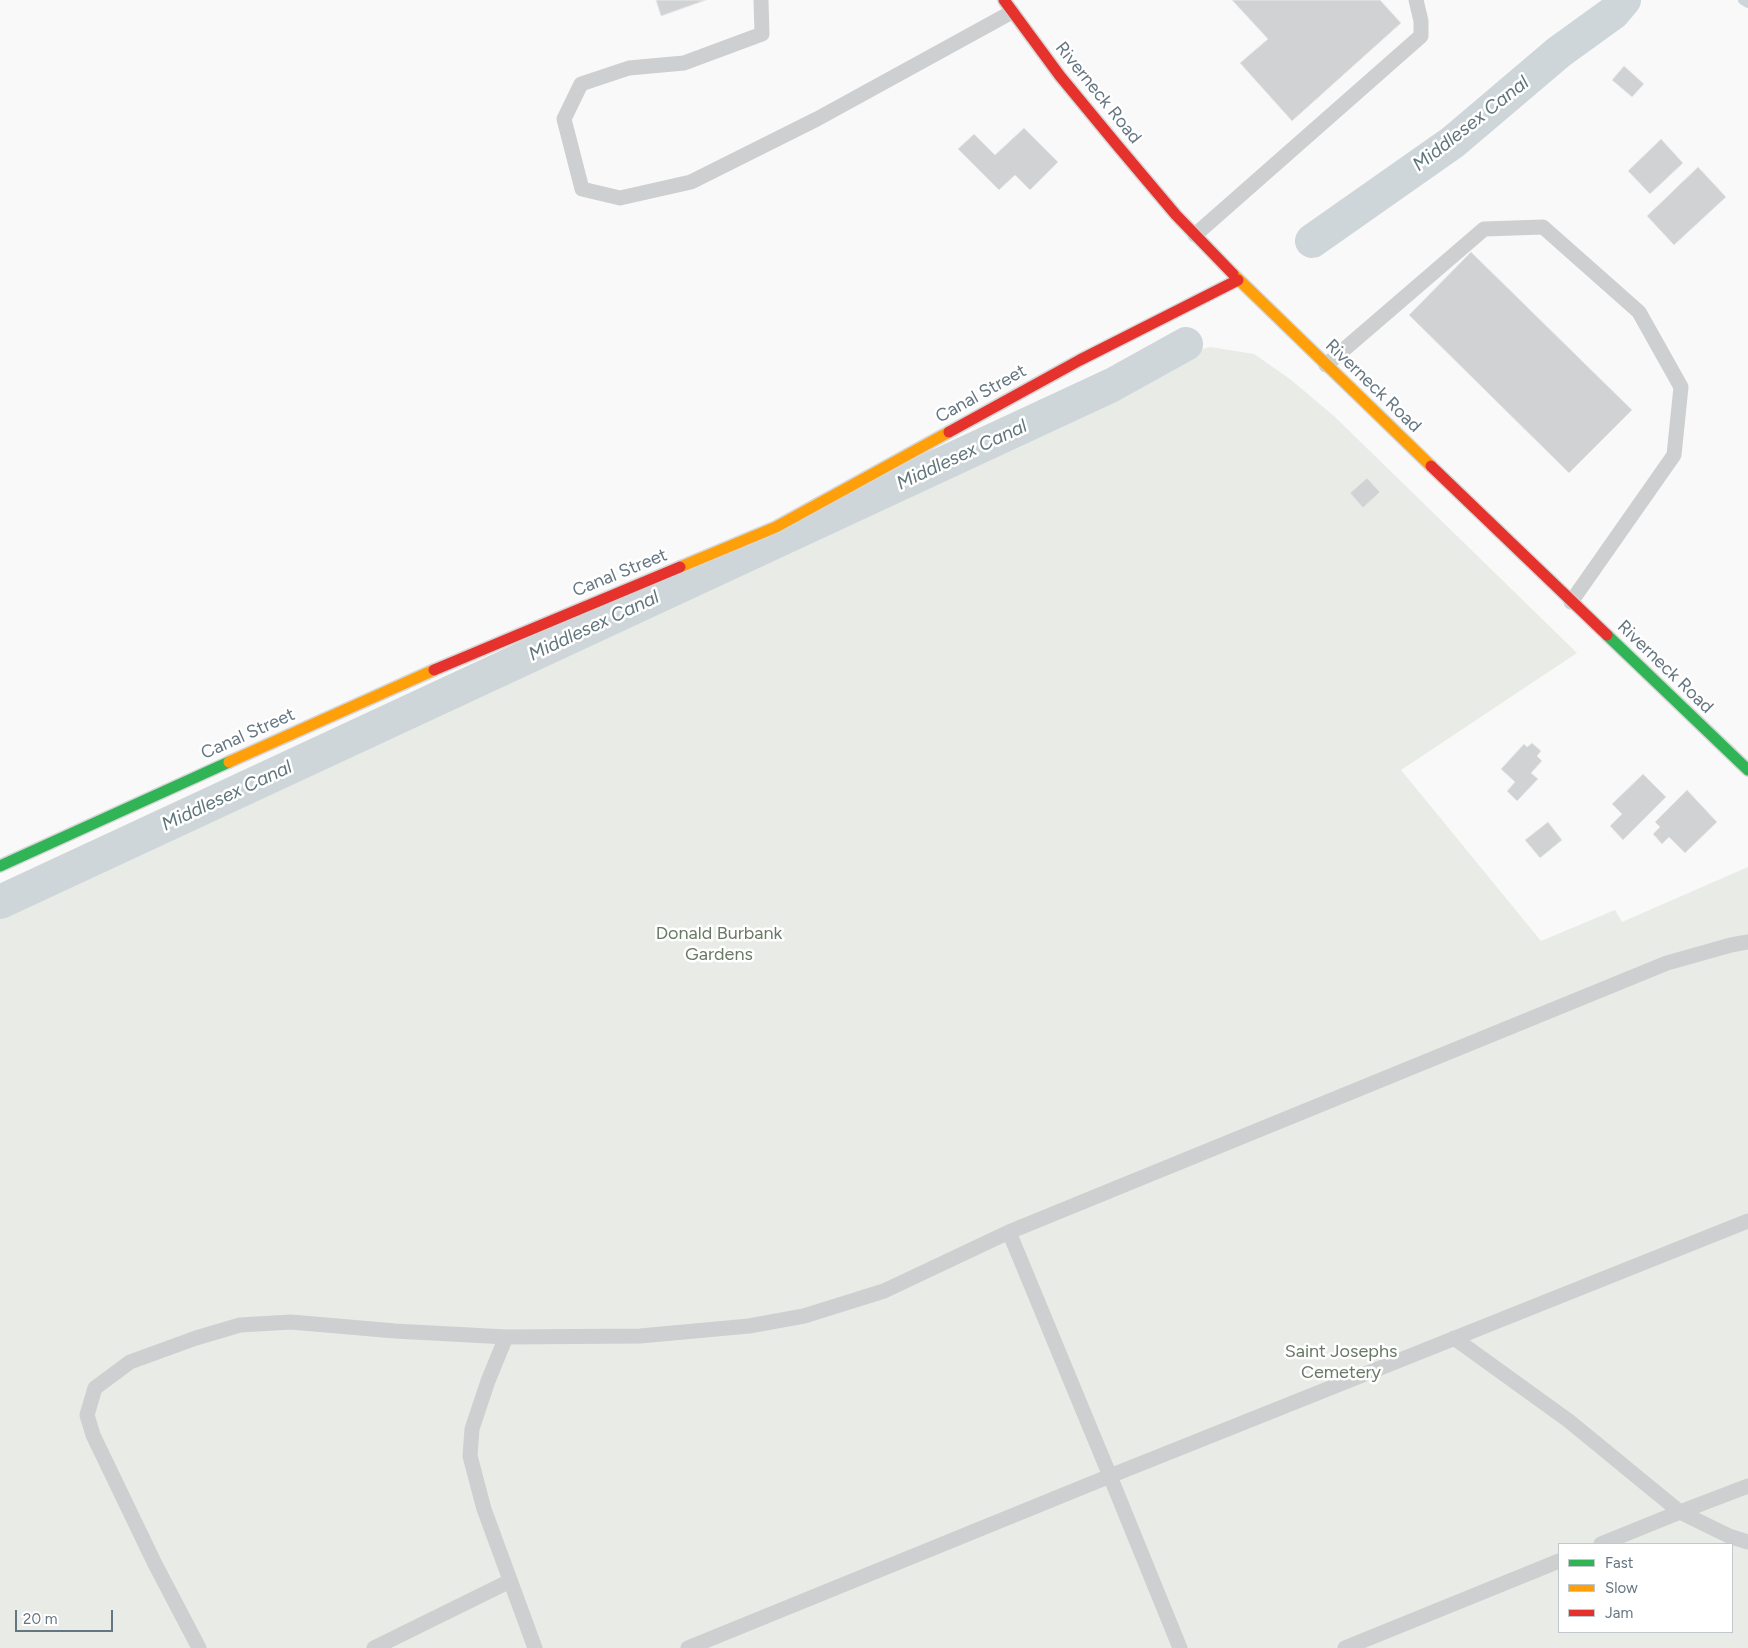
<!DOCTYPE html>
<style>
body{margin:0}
#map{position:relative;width:1748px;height:1648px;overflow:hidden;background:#f9f9f9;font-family:Figtree,sans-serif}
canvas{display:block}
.legend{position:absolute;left:1558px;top:1543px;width:175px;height:90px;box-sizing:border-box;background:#fff;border:1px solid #c1c8cd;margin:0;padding:6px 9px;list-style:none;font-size:15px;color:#657683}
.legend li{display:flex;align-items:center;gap:10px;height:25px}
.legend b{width:25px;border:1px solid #c1c8cd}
.scale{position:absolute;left:15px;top:1610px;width:98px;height:22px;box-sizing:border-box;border:2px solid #657683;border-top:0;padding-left:6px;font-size:15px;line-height:18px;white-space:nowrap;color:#657683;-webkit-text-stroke:4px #fff;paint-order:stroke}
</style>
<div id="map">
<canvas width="1748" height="1648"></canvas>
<ul class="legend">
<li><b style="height:6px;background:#30b455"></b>Fast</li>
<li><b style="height:6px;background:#ff9f0a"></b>Slow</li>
<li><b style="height:6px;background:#e5322d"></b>Jam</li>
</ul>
<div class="scale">20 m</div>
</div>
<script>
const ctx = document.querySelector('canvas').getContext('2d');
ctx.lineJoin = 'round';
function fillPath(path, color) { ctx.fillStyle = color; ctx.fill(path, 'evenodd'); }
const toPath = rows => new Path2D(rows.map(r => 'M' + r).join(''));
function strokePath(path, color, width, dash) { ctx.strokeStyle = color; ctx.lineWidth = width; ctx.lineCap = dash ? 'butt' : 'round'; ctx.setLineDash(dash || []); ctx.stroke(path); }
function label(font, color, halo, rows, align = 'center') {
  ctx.font = font + ' Figtree,sans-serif'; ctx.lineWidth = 5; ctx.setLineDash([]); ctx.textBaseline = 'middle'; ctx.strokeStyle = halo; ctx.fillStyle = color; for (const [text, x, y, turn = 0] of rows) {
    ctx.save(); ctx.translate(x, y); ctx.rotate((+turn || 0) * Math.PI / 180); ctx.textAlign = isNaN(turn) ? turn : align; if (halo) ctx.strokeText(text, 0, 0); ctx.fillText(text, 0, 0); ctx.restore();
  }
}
const green = toPath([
 [1210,347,1254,354,1290,379,1335,417,1577,653,1401,770,1541,941,1615,910,1622,922,1748,867,1748,1648,0,1648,0,886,612,608,1107,373],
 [1559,1544,1732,1544,1732,1632,1559,1632]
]);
const stream = toPath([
 [1743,0,1748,3]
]);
const canal = toPath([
 [1312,241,1453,142,1559,52,1613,13,1624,0],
 [0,902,1112,385,1186,344]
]);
const building = toPath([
 [656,0,706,0,661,16,656,0],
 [1232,0,1380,0,1401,23,1292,121,1240,63,1268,39,1232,0],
 [1624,66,1644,84,1632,97,1612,80,1624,66],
 [1024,128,1058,162,1030,190,1015,175,999,190,958,149,974,134,995,155,1024,128],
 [1661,139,1683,163,1650,194,1628,171,1661,139],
 [1698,167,1726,197,1674,245,1647,216,1698,167],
 [1471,252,1632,410,1569,473,1409,315,1471,252],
 [1367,478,1380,492,1363,508,1350,493,1367,478],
 [1532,743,1541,751,1537,756,1542,761,1531,773,1538,779,1517,801,1507,791,1515,782,1501,769,1524,744,1527,747,1532,743],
 [1643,774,1666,797,1623,840,1610,826,1622,814,1612,804,1643,774],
 [1687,790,1717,822,1685,853,1669,837,1662,844,1653,834,1660,827,1655,822,1687,790],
 [1548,822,1562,840,1540,858,1525,840,1548,822]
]);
const lane = toPath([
 [761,0,762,34,684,63,629,68,581,84,564,119,582,189,620,198,691,182,817,119,1012,12],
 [1195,235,1421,36,1421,21,1416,0],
 [1326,365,1484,229,1543,227,1639,312,1681,387,1674,455,1571,602],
 [506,1337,640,1336,749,1326,804,1316,884,1291,1009,1232],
 [1454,1338,1569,1421,1680,1512,1601,1544],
 [1748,1486,1680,1512,1729,1536,1748,1542],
 [199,1648,155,1564,93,1435,87,1415,95,1388,130,1362,196,1338,240,1325,291,1322,395,1331,506,1337,488,1381,472,1429,470,1456,484,1509,535,1648],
 [374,1648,510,1581],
 [688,1648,1110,1476,1009,1232,1667,963,1731,945,1748,942],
 [1180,1648,1110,1476,1748,1221],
 [1345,1648,1559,1561]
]);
const fast = toPath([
 [1607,635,1748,770],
 [0,866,229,762]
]);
const slow = toPath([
 [1233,274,1431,466],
 [680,567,776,527,949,432],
 [229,762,434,670]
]);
const jam = toPath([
 [1004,0,1060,76,1117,145,1176,215,1233,274],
 [949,432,1080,360,1238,280],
 [1431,466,1607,635],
 [434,670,680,567]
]);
const streetNames = [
 ["Riverneck Road",1098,93,51],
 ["Riverneck Road",1373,386,44],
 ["Canal Street",981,394,-29],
 ["Canal Street",620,573,-22],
 ["Riverneck Road",1665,667,44],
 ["Canal Street",248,734,-24]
];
const parkNames = [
 ["Donald Burbank",719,934],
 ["Gardens",719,955],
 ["Saint Josephs",1341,1352],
 ["Cemetery",1341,1373]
];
const waterNames = [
 ["Middlesex Canal",1471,124,-38],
 ["Middlesex Canal",962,455,-25],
 ["Middlesex Canal",594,626,-25],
 ["Middlesex Canal",227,796,-25]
];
fillPath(green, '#e8ebe6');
strokePath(stream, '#ced6d9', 10);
strokePath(canal, '#ced6d9', 34);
fillPath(building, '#d0d2d3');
strokePath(building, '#e8e8e8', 1);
strokePath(fast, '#d5d6d7', 14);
strokePath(slow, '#d5d6d7', 14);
strokePath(jam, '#d5d6d7', 14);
strokePath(lane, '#cecfd0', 15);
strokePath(fast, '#30b455', 11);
strokePath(slow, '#ff9f0a', 11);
strokePath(jam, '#e5322d', 11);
label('18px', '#657683', '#fff', streetNames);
label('18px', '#687a64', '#fff', parkNames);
label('italic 19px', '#60757c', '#fff', waterNames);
</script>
